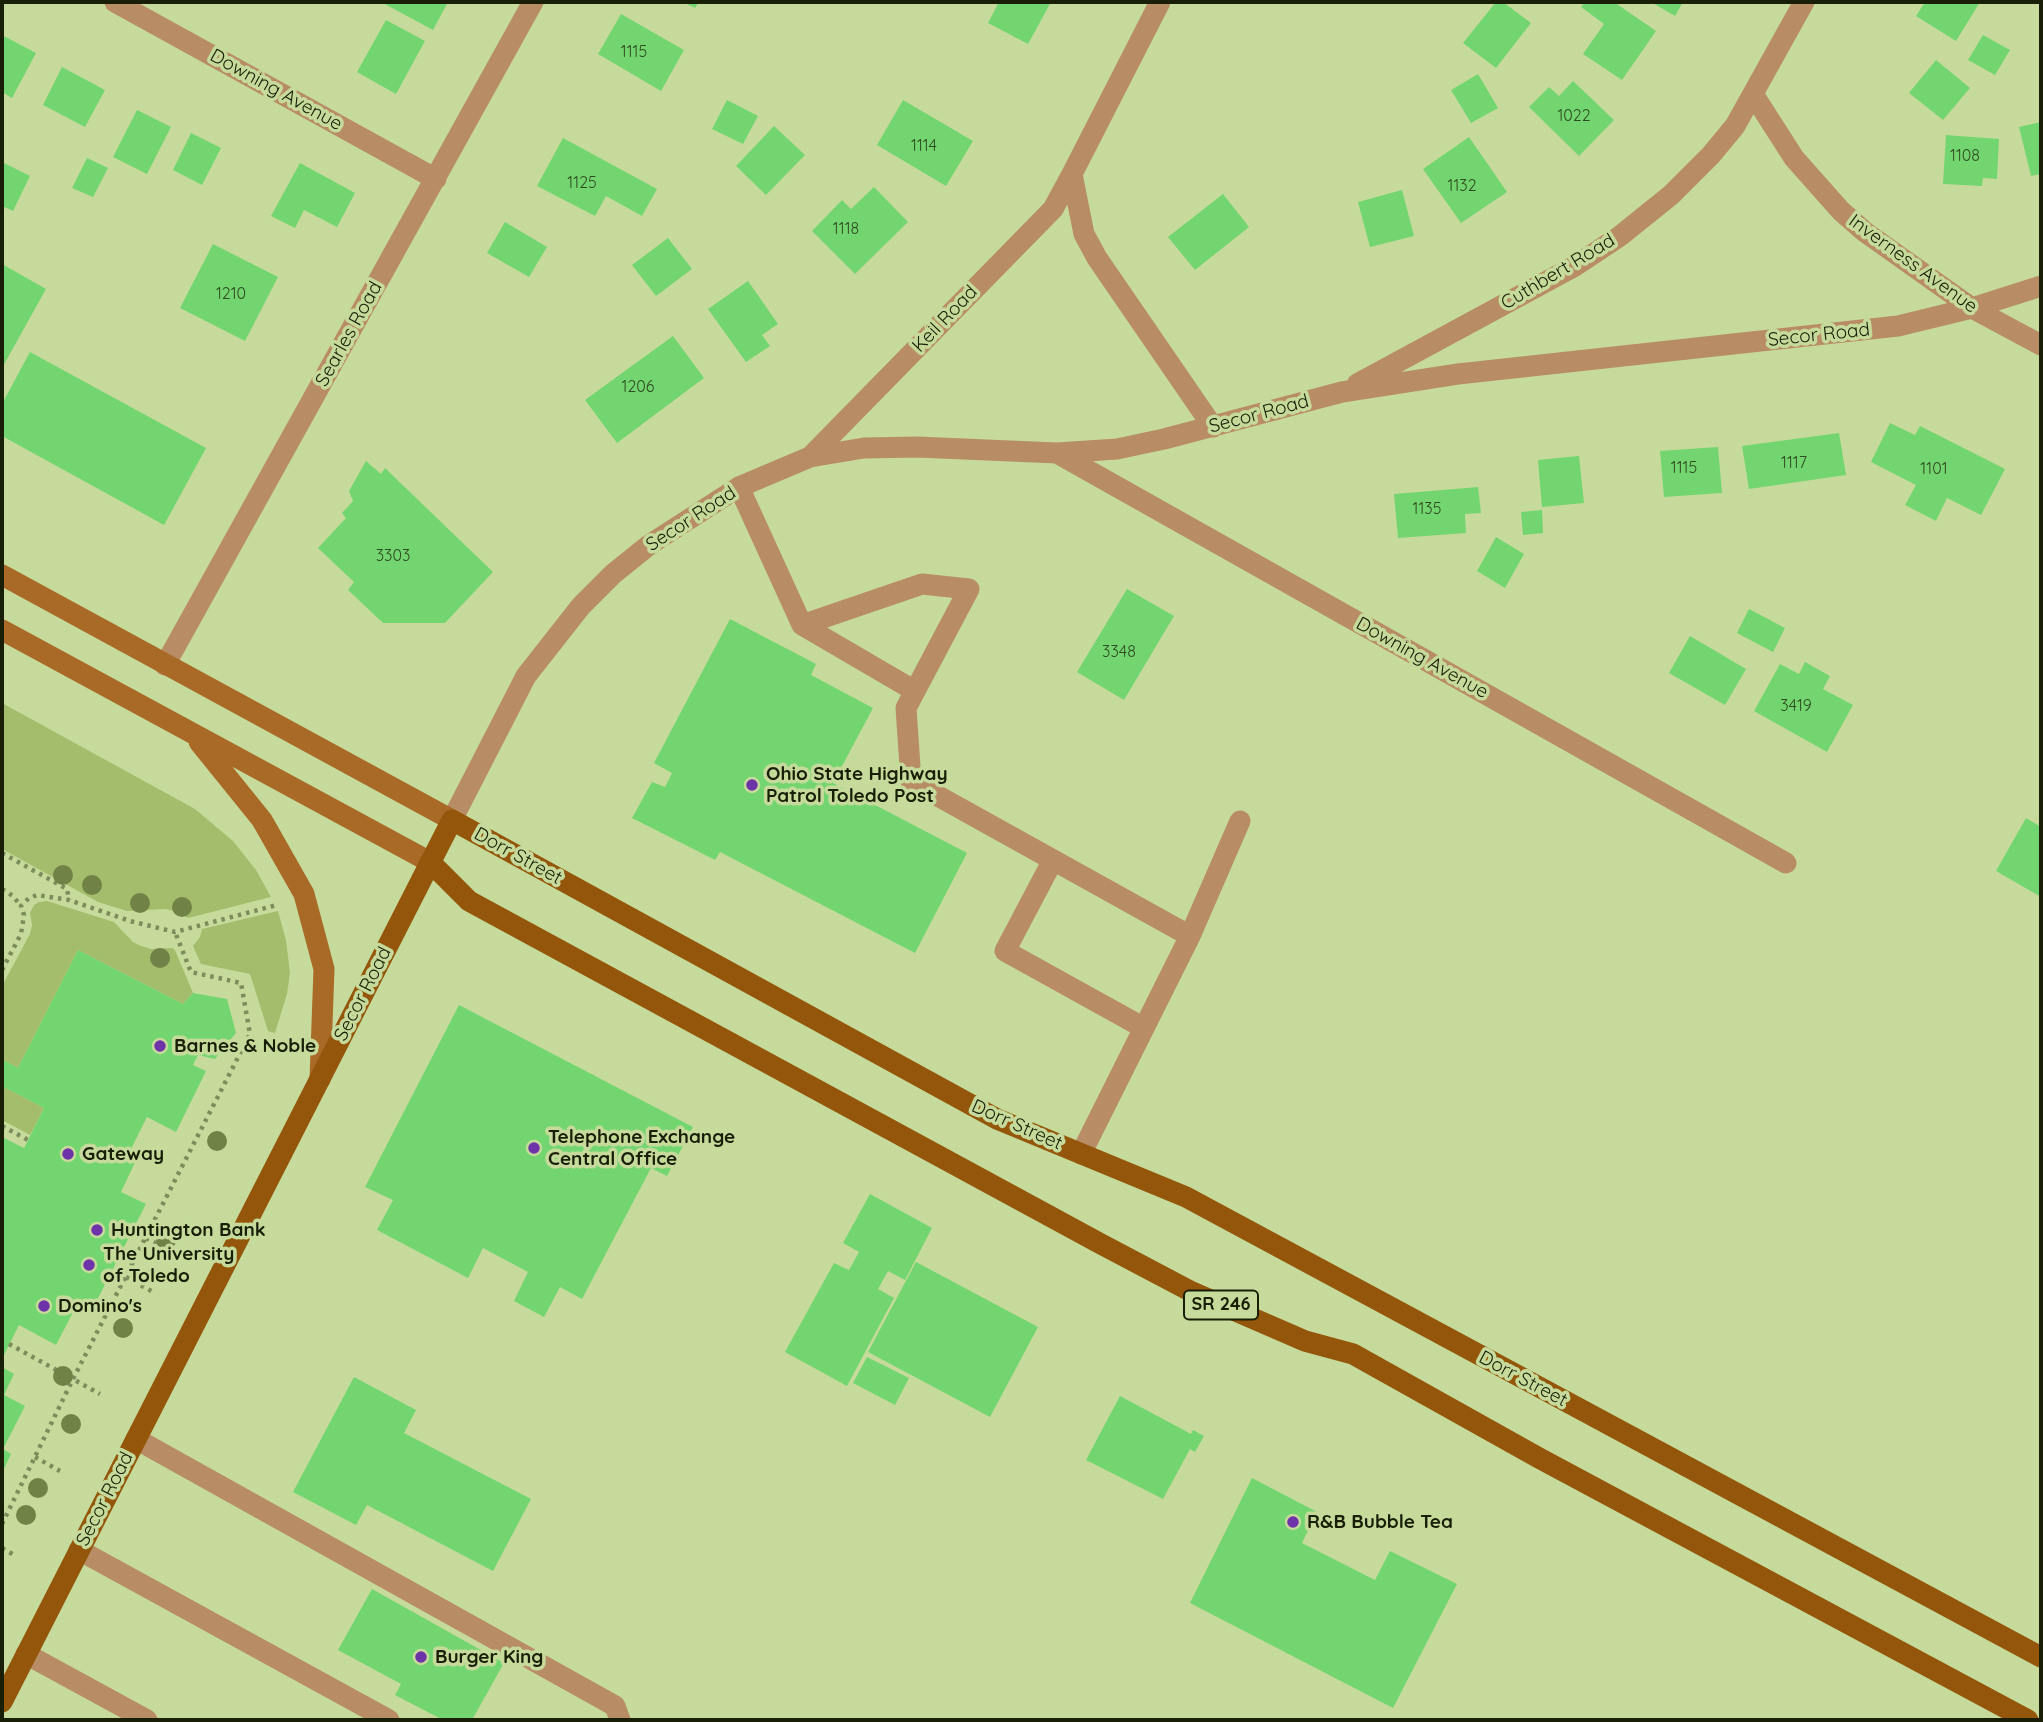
<!DOCTYPE html>
<style>
body{margin:0}
#map{position:relative;width:2043px;height:1722px;overflow:hidden;background:#c6db9b;font-family:Quicksand,sans-serif}
canvas{display:block}
.frame{position:absolute;inset:0;border:4px solid #181f06;pointer-events:none}
</style>
<div id="map">
<canvas width="2043" height="1722"></canvas>
<div class="frame"></div>
</div>
<script>
const ctx = document.querySelector('canvas').getContext('2d');
ctx.lineJoin = 'round';
function fillPath(path, color) { ctx.fillStyle = color; ctx.fill(path, 'evenodd'); }
const toPath = rows => new Path2D(rows.map(r => 'M' + r).join(''));
function strokePath(path, color, width, dash) { ctx.strokeStyle = color; ctx.lineWidth = width; ctx.lineCap = dash ? 'butt' : 'round'; ctx.setLineDash(dash || []); ctx.stroke(path); }
function label(font, color, halo, rows, align = 'center') {
  ctx.font = font + ' Quicksand,sans-serif'; ctx.lineWidth = 7; ctx.setLineDash([]); ctx.textBaseline = 'middle'; ctx.strokeStyle = halo; ctx.fillStyle = color; for (const [text, x, y, turn = 0] of rows) {
    ctx.save(); ctx.translate(x, y); ctx.rotate((+turn || 0) * Math.PI / 180); ctx.textAlign = isNaN(turn) ? turn : align; if (halo) ctx.strokeText(text, 0, 0); ctx.fillText(text, 0, 0); ctx.restore();
  }
}
const green = toPath([
 [2,703,195,809,233,841,256,870,271,897,188,918,174,911,165,909,127,911,98,902,2,849],
 [47,901,114,922,133,942,141,946,151,949,172,948,175,950,193,993,183,1004,78,950,18,1068,2,1059,2,986,30,934,32,925,30,913,34,905,39,902],
 [278,911,286,940,290,973,287,994,275,1033,268,1031,250,974,201,964,193,946,200,937,202,929],
 [2,1086,44,1108,30,1135,2,1120]
]);
const building = toPath([
 [381,2,448,2,433,30],
 [683,2,699,2,695,8],
 [999,2,1051,2,1028,44,988,23],
 [1496,2,1503,2,1531,23,1496,68,1463,43],
 [1585,2,1614,2,1656,31,1622,80,1583,54,1604,24,1581,7],
 [1651,2,1683,2,1675,16],
 [1925,2,1980,2,1956,41,1916,16],
 [621,14,684,50,661,91,598,54],
 [386,20,425,41,396,94,357,72],
 [2,35,36,53,12,98,2,92],
 [1983,35,2010,50,1995,75,1968,60],
 [1936,60,1970,88,1943,120,1909,93],
 [62,67,105,90,85,127,43,105],
 [1478,74,1498,108,1471,123,1451,90],
 [1573,81,1614,120,1579,156,1529,107,1549,87,1559,96],
 [727,100,758,116,743,144,712,129],
 [903,100,973,141,946,186,877,145],
 [137,110,171,127,147,174,113,157],
 [2041,122,2041,174,2031,176,2019,127],
 [774,126,805,155,766,195,736,166],
 [191,133,221,148,202,185,173,170],
 [1946,135,1999,139,1997,179,1983,178,1982,186,1943,184],
 [1469,137,1507,192,1461,223,1423,169],
 [563,138,657,189,642,216,606,196,595,216,537,186],
 [87,158,108,168,93,197,72,188],
 [2,162,30,176,13,211,2,206],
 [300,163,355,193,337,227,304,210,295,228,271,216],
 [874,187,908,222,855,274,812,231,842,200,851,209],
 [1402,190,1414,236,1370,247,1358,202],
 [1223,194,1249,227,1195,270,1168,237],
 [505,222,547,247,529,277,487,253],
 [668,238,692,269,656,296,632,265],
 [213,244,278,277,245,341,180,308],
 [2,264,46,289,2,368],
 [748,281,778,324,762,335,770,346,746,362,708,309],
 [673,336,704,378,617,443,585,400],
 [30,352,206,448,164,525,2,436,2,404],
 [1890,423,1915,435,1920,426,2005,469,1981,515,1947,498,1936,521,1905,505,1916,485,1871,462],
 [1839,433,1846,475,1749,489,1742,446],
 [1718,447,1722,493,1664,497,1660,451],
 [1579,456,1584,503,1542,507,1538,460],
 [366,461,381,474,385,468,493,572,445,623,383,623,348,590,354,582,318,548,346,518,342,513,353,501,349,491],
 [1478,487,1481,513,1465,514,1466,533,1398,538,1394,494],
 [1542,510,1543,533,1523,535,1521,512],
 [1496,537,1524,554,1505,588,1477,571],
 [1127,589,1174,616,1124,700,1077,672],
 [1749,609,1785,628,1773,652,1737,633],
 [730,619,816,664,811,675,873,708,833,783,967,853,915,953,720,852,715,860,632,818,652,782,665,787,672,773,654,763],
 [1690,636,1746,669,1725,705,1669,673],
 [1805,662,1830,676,1823,689,1853,705,1827,752,1754,711,1780,664,1799,674],
 [2026,818,2041,827,2041,897,1996,871],
 [78,950,183,1004,193,993,227,999,236,1033,215,1059,198,1055,193,1065,206,1071,176,1132,147,1117,130,1151,138,1156,121,1192,146,1204,94,1306,80,1299,56,1345,19,1325,2,1359,2,1137,24,1148,44,1108,2,1086,2,1059,18,1068],
 [459,1005,693,1127,667,1176,651,1168,582,1299,560,1287,544,1317,514,1301,528,1272,483,1248,468,1278,377,1230,393,1200,365,1187],
 [870,1194,932,1228,905,1280,888,1271,878,1289,894,1298,847,1386,785,1352,834,1263,849,1270,859,1252,843,1243],
 [916,1262,1038,1327,990,1417,868,1352],
 [867,1357,909,1378,895,1405,853,1383],
 [2,1367,14,1374,4,1395,25,1406,3,1449,11,1454,2,1473],
 [354,1377,416,1410,404,1433,531,1499,493,1571,367,1505,356,1525,293,1492],
 [1120,1396,1191,1434,1193,1430,1204,1436,1195,1452,1190,1449,1163,1499,1086,1460],
 [1252,1478,1317,1512,1302,1543,1375,1580,1390,1551,1457,1584,1393,1708,1190,1603],
 [372,1589,504,1663,472,1720,443,1720,395,1695,401,1684,338,1650]
]);
const path = toPath([
 [2,853,67,889,69,900],
 [2,889,13,896,21,906],
 [2,970,21,934,24,915,21,906,29,898,37,895,69,900,130,921,175,932,277,905],
 [2,1126,28,1140],
 [146,1238,174,1253],
 [126,1277,153,1292],
 [9,1344,100,1394],
 [35,1457,60,1471],
 [2,1524,73,1379,250,1034,241,983,191,972,175,932],
 [2,1548,16,1556]
]);
const service = toPath([
 [739,487,802,625,922,584,969,589,906,708,911,781,1190,936,1081,1154],
 [802,625,915,691],
 [1053,860,1005,951,1144,1028],
 [1190,936,1240,821],
 [136,1439,615,1706,620,1720],
 [79,1550,389,1720],
 [26,1654,147,1720]
]);
const minor = toPath([
 [115,2,436,179],
 [1160,2,1072,174,1084,234,1097,258,1213,427],
 [1753,94,1794,158,1841,211,1865,232,1972,308,2041,345],
 [1357,384,1575,266,1620,236,1671,195,1711,155,1735,126,1804,2],
 [1057,453,1786,863],
 [810,457,1053,209,1072,174],
 [165,665,533,2],
 [452,820,526,676,581,606,613,574,649,545,739,487,810,457,864,448,917,447,1057,453,1117,449,1164,439,1342,392,1458,374,1898,326,1972,308,2041,286]
]);
const secondary = toPath([
 [2,575,452,820],
 [2,630,430,862],
 [199,742,262,820,304,894,324,969,320,1079]
]);
const primary = toPath([
 [430,862,469,901,1101,1244,1192,1292,1305,1341,1353,1354,1539,1458,2028,1720],
 [2,1702,452,820,997,1119,1186,1197,2041,1657]
]);
const trees = [
 [63,875],
 [92,885],
 [140,903],
 [182,907],
 [160,958],
 [217,1141],
 [166,1240],
 [123,1328],
 [63,1376],
 [71,1424],
 [38,1488],
 [26,1515]
];
const markers = [
 [752,785,7,"#6f33a9"],
 [160,1046,7,"#6f33a9"],
 [534,1148,7,"#6f33a9"],
 [68,1154,7,"#6f33a9"],
 [97,1230,7,"#6f33a9"],
 [89,1265,7,"#6f33a9"],
 [44,1306,7,"#6f33a9"],
 [1293,1522,7,"#6f33a9"],
 [421,1657,7,"#6f33a9"]
];
const numberNames = [
 ["1115",634,52],
 ["1022",1574,116],
 ["1114",924,146],
 ["1108",1965,156],
 ["1125",582,183],
 ["1132",1462,186],
 ["1118",846,229],
 ["1210",231,294],
 ["1206",638,387],
 ["1117",1794,463],
 ["1115",1684,468],
 ["1101",1934,469],
 ["1135",1427,509],
 ["3303",393,556],
 ["3348",1119,652],
 ["3419",1796,706]
];
const shields = [
 [1221,1305,74]
];
const shieldNames = [
 ["SR 246",1221,1305]
];
const streetNames = [
 ["Downing Avenue",276,90,29],
 ["Inverness Avenue",1913,264,36],
 ["Cuthbert Road",1558,272,-31],
 ["Keil Road",945,319,-46],
 ["Searles Road",349,334,-61],
 ["Secor Road",1819,335,-6],
 ["Secor Road",1259,414,-15],
 ["Secor Road",691,519,-33],
 ["Downing Avenue",1422,658,29],
 ["Dorr Street",518,856,29],
 ["Secor Road",363,994,-63],
 ["Dorr Street",1017,1125,24],
 ["Dorr Street",1523,1379,28],
 ["Secor Road",105,1499,-63]
];
const poiNames = [
 ["Ohio State Highway",766,774],
 ["Patrol Toledo Post",766,796],
 ["Barnes & Noble",174,1046],
 ["Telephone Exchange",548,1137],
 ["Central Office",548,1159],
 ["Gateway",82,1154],
 ["Huntington Bank",111,1230],
 ["The University",103,1254],
 ["of Toledo",103,1276],
 ["Domino's",58,1306],
 ["R&B Bubble Tea",1307,1522],
 ["Burger King",435,1657]
];
fillPath(green, '#a4bd6c');
fillPath(building, '#73d570');
strokePath(path, '#7d8c5c', 4.5, [3.5, 5]);
strokePath(service, '#b88d66', 21);
strokePath(minor, '#b88d66', 21);
strokePath(secondary, '#a96a28', 21);
strokePath(primary, '#93560a', 21);
ctx.fillStyle = '#718246';
for (const [x, y] of trees) { ctx.beginPath(); ctx.arc(x, y, 10, 0, 2 * Math.PI); ctx.fill(); }
for (const [x, y, r, color] of markers) { const dot = new Path2D(); dot.arc(x, y, r, 0, 2 * Math.PI); ctx.fillStyle = color; ctx.fill(dot); strokePath(dot, '#c6db9b', 2.5); }
label('16px', '#2f4c20', null, numberNames);
for (const [x, y, w] of shields) { const box = new Path2D(); box.roundRect(x - w / 2, y - 14.5, w, 29, 5); ctx.fillStyle = '#c6db9b'; ctx.fill(box); strokePath(box, '#181f06', 2); }
label('bold 18px', '#181f06', null, shieldNames);
label('19px', '#181f06', '#c6db9b', streetNames);
label('bold 19px', '#181f06', '#c6db9b', poiNames, 'left');
</script>
